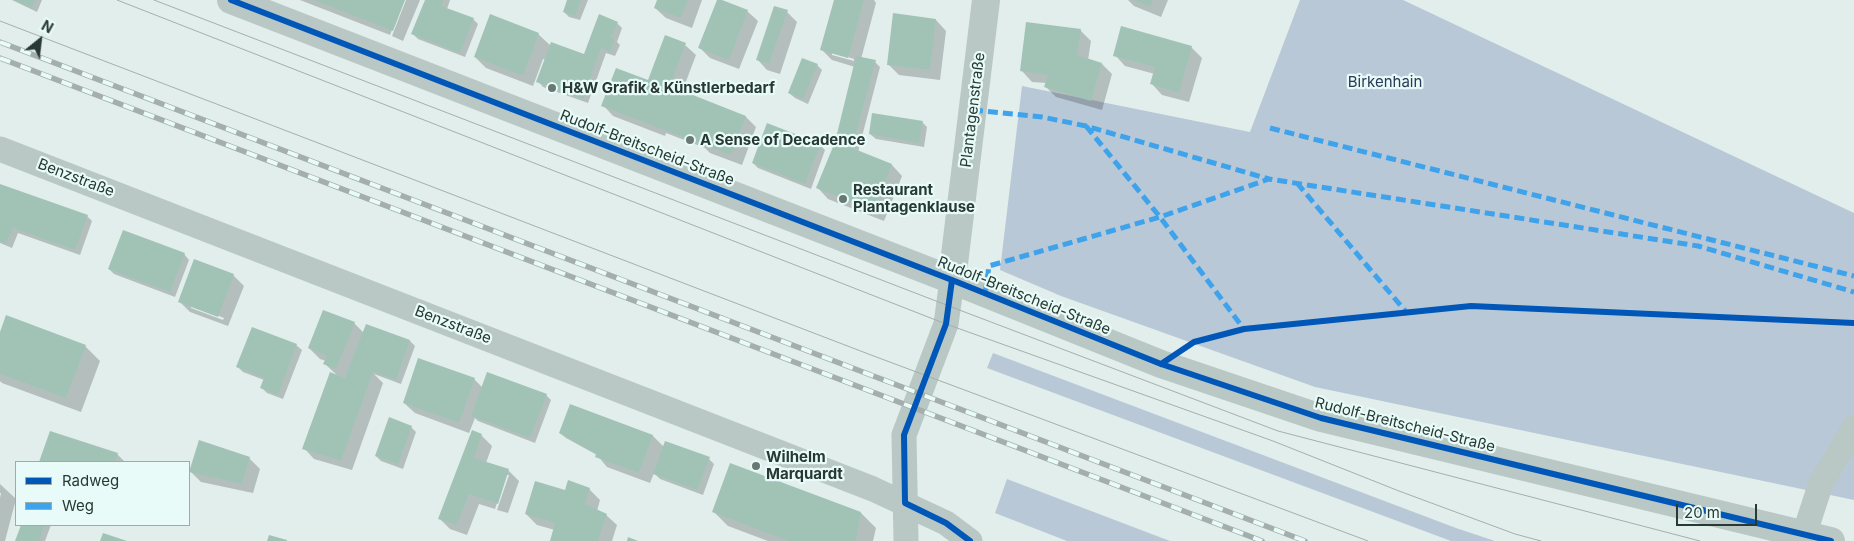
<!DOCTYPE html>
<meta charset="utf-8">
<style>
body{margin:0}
#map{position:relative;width:1854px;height:541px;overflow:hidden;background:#e1eeec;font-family:Inter,sans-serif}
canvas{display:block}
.legend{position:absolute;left:15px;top:461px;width:175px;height:65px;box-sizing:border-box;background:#e8fbf8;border:1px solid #9bada9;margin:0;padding:6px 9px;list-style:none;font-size:15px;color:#273932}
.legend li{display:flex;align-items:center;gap:10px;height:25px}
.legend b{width:25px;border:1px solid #9bada9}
.north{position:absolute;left:15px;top:15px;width:50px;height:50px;-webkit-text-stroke:4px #e8fbf8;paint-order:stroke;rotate:29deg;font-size:14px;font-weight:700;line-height:20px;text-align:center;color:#273932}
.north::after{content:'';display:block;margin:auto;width:18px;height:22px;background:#273932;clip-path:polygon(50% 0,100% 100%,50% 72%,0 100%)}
.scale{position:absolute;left:1676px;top:504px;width:81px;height:22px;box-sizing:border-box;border:2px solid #273932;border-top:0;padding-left:6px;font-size:15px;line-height:18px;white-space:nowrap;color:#273932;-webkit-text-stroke:4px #e8fbf8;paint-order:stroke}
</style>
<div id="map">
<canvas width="1854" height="541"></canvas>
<ul class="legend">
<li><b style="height:6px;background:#0057b8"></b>Radweg</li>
<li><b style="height:6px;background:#3ea3eb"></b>Weg</li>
</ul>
<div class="north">N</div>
<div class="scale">20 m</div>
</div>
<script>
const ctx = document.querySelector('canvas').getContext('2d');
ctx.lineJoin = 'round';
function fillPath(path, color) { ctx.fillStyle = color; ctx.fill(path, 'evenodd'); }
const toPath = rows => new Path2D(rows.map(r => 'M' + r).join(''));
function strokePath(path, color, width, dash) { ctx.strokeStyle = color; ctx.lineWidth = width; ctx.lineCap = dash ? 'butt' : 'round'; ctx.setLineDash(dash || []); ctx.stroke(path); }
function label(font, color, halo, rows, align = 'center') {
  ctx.font = font + ' Inter,sans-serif'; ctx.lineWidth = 4.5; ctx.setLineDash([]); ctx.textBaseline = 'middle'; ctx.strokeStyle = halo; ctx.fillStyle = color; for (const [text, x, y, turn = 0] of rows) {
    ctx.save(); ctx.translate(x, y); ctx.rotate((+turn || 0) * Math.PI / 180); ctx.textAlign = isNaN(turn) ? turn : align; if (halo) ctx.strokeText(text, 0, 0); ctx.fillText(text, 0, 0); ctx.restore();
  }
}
const green = toPath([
 [1300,0,1403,0,1854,213,1854,500,1315,387,1061,296,1000,270,1022,86,1250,132],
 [993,353,1456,528,1495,541,1451,541,987,368],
 [1007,479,1170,541,1067,541,995,513]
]);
const shadow = toPath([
 [12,0,42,0,37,12],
 [300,0,404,0,390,35],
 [406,0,420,0,403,41,392,36],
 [426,0,450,0,447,9,473,19,478,24,465,57,418,39,413,34],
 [568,0,588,0,580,20,569,17,564,12],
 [658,0,702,0,692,28,666,18,655,8],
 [718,0,747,11,758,21,739,69,710,58,700,48],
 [835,0,874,0,876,3,861,59,875,62,880,67,858,152,892,165,902,176,884,221,828,199,818,188,836,142,855,67,832,60,821,49],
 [832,52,854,59,854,61,832,55],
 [1128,0,1168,0,1161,17,1134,6],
 [787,12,797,22,780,74,767,70,757,59],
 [894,15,936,20,946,31,940,80,899,75,888,64],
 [617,23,622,28,617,42,620,45,615,56,606,53,588,103,543,87,538,81,546,60,543,59,533,86,486,68,475,57,538,34,551,46,584,56],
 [1080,30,1091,41,1088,60,1102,64,1112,74,1102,110,1056,97,1046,87,1047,83,1032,82,1022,71],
 [685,45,696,55,682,92,746,117,756,127,742,165,710,153,705,148,666,133,665,136,613,116,603,105,649,82],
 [1191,47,1202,58,1189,102,1162,95,1152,84,1155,74,1125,66,1115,55],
 [817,65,822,70,808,104,795,98,789,93],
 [922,122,927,127,924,147,876,139,870,134],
 [820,145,825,150,811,189,758,168,753,163],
 [0,185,87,216,92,221,80,255,18,233,12,248,0,243],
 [184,254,189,260,175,297,114,274,109,269],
 [233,275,244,286,228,326,190,312,180,302],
 [191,305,224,318,223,320,191,308],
 [354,323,364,333,367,325,410,341,415,346,401,384,374,374,383,383,352,470,314,459,304,448,339,377,325,364,326,361,320,359,309,348],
 [0,335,85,346,100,361,81,412,2,383,0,381],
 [296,345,302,350,283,399,267,393,262,388,264,380,243,372,238,367],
 [474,379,483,388,546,395,551,400,535,443,478,421,475,418,469,433,415,413,404,403],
 [571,405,653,436,664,447,709,459,714,464,703,495,660,479,654,473,650,483,607,467,597,455,566,438,560,433],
 [411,427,416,432,403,469,381,461,376,456],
 [50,432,117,454,125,462,41,462],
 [481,435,492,446,486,463,508,470,519,481,508,513,497,510,509,475,506,475,495,509,479,504,467,535,450,529,440,519],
 [249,458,260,469,253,493,201,482,190,471],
 [0,484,16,499,5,541,0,541,0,498,1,493,0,493],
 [589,489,600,500,597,511,606,515,617,525,612,541,552,541,555,530,537,525,526,514,566,492],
 [713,511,861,513,876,528,873,541,768,541,728,526],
 [22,525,51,525,45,541,16,541]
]);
const building = toPath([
 [13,0,35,0,32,8],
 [314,0,405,0,393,31],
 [425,0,444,0,441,6,474,18,460,53,411,34],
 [567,0,581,0,575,16,563,12],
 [657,0,688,0,681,18,654,8],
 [717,0,722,0,748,10,729,60,698,48],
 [834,0,864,0,848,58,820,50],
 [1133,0,1153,0,1150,7],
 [774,6,788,10,769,64,756,60],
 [893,13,936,19,930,70,887,65],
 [490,14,539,33,523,76,474,57],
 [599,14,618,22,611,38,615,39,610,52,601,48,583,99,536,82,551,42,584,54],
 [1026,22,1081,29,1077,55,1102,63,1091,101,1044,87,1048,75,1020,71],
 [1121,26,1192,46,1179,93,1150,84,1155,67,1113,56],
 [665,35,686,43,670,86,746,116,731,155,601,106,616,68,648,80],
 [856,56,876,60,852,148,892,164,874,211,816,188,835,142],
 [802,58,818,64,803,99,788,93],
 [872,113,923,121,919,143,869,134],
 [767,123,821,144,805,184,752,163],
 [0,184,88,215,75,250,13,228,6,244,0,241],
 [123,230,185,253,170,292,108,269],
 [194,259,234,274,218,317,178,302],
 [323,310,355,322,336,369,323,364,327,356,308,348],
 [6,315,86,345,66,398,0,374,0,332],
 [366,324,410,340,396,380,373,372,341,461,302,449,330,372,345,378],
 [252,327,297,344,278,395,260,388,264,378,236,367],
 [418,358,475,378,459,423,403,403],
 [487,372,547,394,530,438,471,416],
 [570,404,653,435,639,473,595,457,596,454,559,433],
 [389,417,412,426,398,464,375,456],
 [472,430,482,434,474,458,509,469,498,504,469,494,457,525,438,519],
 [50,431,118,453,115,462,39,462],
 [199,440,250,457,242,484,189,472],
 [665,441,710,457,697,490,653,474],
 [730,463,861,512,856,541,788,541,712,512],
 [568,480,590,488,585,504,607,514,598,541,550,541,555,523,525,514,535,481,565,490],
 [21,525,45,525,39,541,15,541],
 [103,533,127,541,100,541],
 [269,535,287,540,287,541,267,541],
 [628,537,638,541,627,541]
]);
const minor = toPath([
 [0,149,873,489,946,523,970,541],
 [1804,535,1821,483,1854,428],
 [906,541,904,435,946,324,952,280]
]);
const tertiary = toPath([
 [231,0,952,280,1161,364,1321,418,1831,541],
 [952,280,986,0]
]);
const tram = toPath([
 [117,0,946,324,1273,441,1399,491,1515,534,1541,541],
 [154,0,962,311,1278,431,1700,541],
 [0,21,871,355,1368,541]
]);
const rail = toPath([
 [0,42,1305,541],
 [0,58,1262,541]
]);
const quiet = toPath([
 [973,110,1042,117,1086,126,1269,179],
 [1086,126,1160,217,1244,329],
 [1270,128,1854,276],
 [1297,183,1407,313],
 [985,294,989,266,1160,217,1269,179,1698,246,1854,292]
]);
const cycleway = toPath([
 [231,0,952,280,1161,364,1321,418,1831,541],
 [952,280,946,324,904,435,905,503,946,523,970,541],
 [1161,364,1194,342,1244,329,1471,306,1854,323]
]);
const markers = [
 [552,88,5,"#687873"],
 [690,140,5,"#687873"],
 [843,199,5,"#687873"],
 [756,466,5,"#687873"]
];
const parkNames = [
 ["Birkenhain",1385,82]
];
const poiNames = [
 ["H&W Grafik & Künstlerbedarf",562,88],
 ["A Sense of Decadence",700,140],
 ["Restaurant",853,190],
 ["Plantagenklause",853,207],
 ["Wilhelm",766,457],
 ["Marquardt",766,474]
];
const streetNames = [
 ["Plantagenstraße",973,110,-83],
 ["Rudolf-Breitscheid-Straße",647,148,21],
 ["Benzstraße",76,178,21],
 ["Rudolf-Breitscheid-Straße",1024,296,22],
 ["Benzstraße",453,325,21],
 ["Rudolf-Breitscheid-Straße",1405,425,14]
];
fillPath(green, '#b9c8d7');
fillPath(shadow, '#0003');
fillPath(building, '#a1c3b5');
strokePath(minor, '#b9c8c4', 25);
strokePath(tertiary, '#b9c8c4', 28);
strokePath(tram, '#a4afac', 1);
strokePath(rail, '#a4afac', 5.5);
strokePath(rail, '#e8fbf8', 4, [11]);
strokePath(quiet, '#3ea3eb', 5, [10, 5]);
strokePath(cycleway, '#0057b8', 6);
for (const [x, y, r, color] of markers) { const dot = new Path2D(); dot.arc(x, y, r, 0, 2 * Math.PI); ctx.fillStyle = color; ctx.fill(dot); strokePath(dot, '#e8fbf8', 2); }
label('15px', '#283959', '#e8fbf8', parkNames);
label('bold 15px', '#273932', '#e8fbf8', poiNames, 'left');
label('15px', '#273932', '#e8fbf8', streetNames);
</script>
